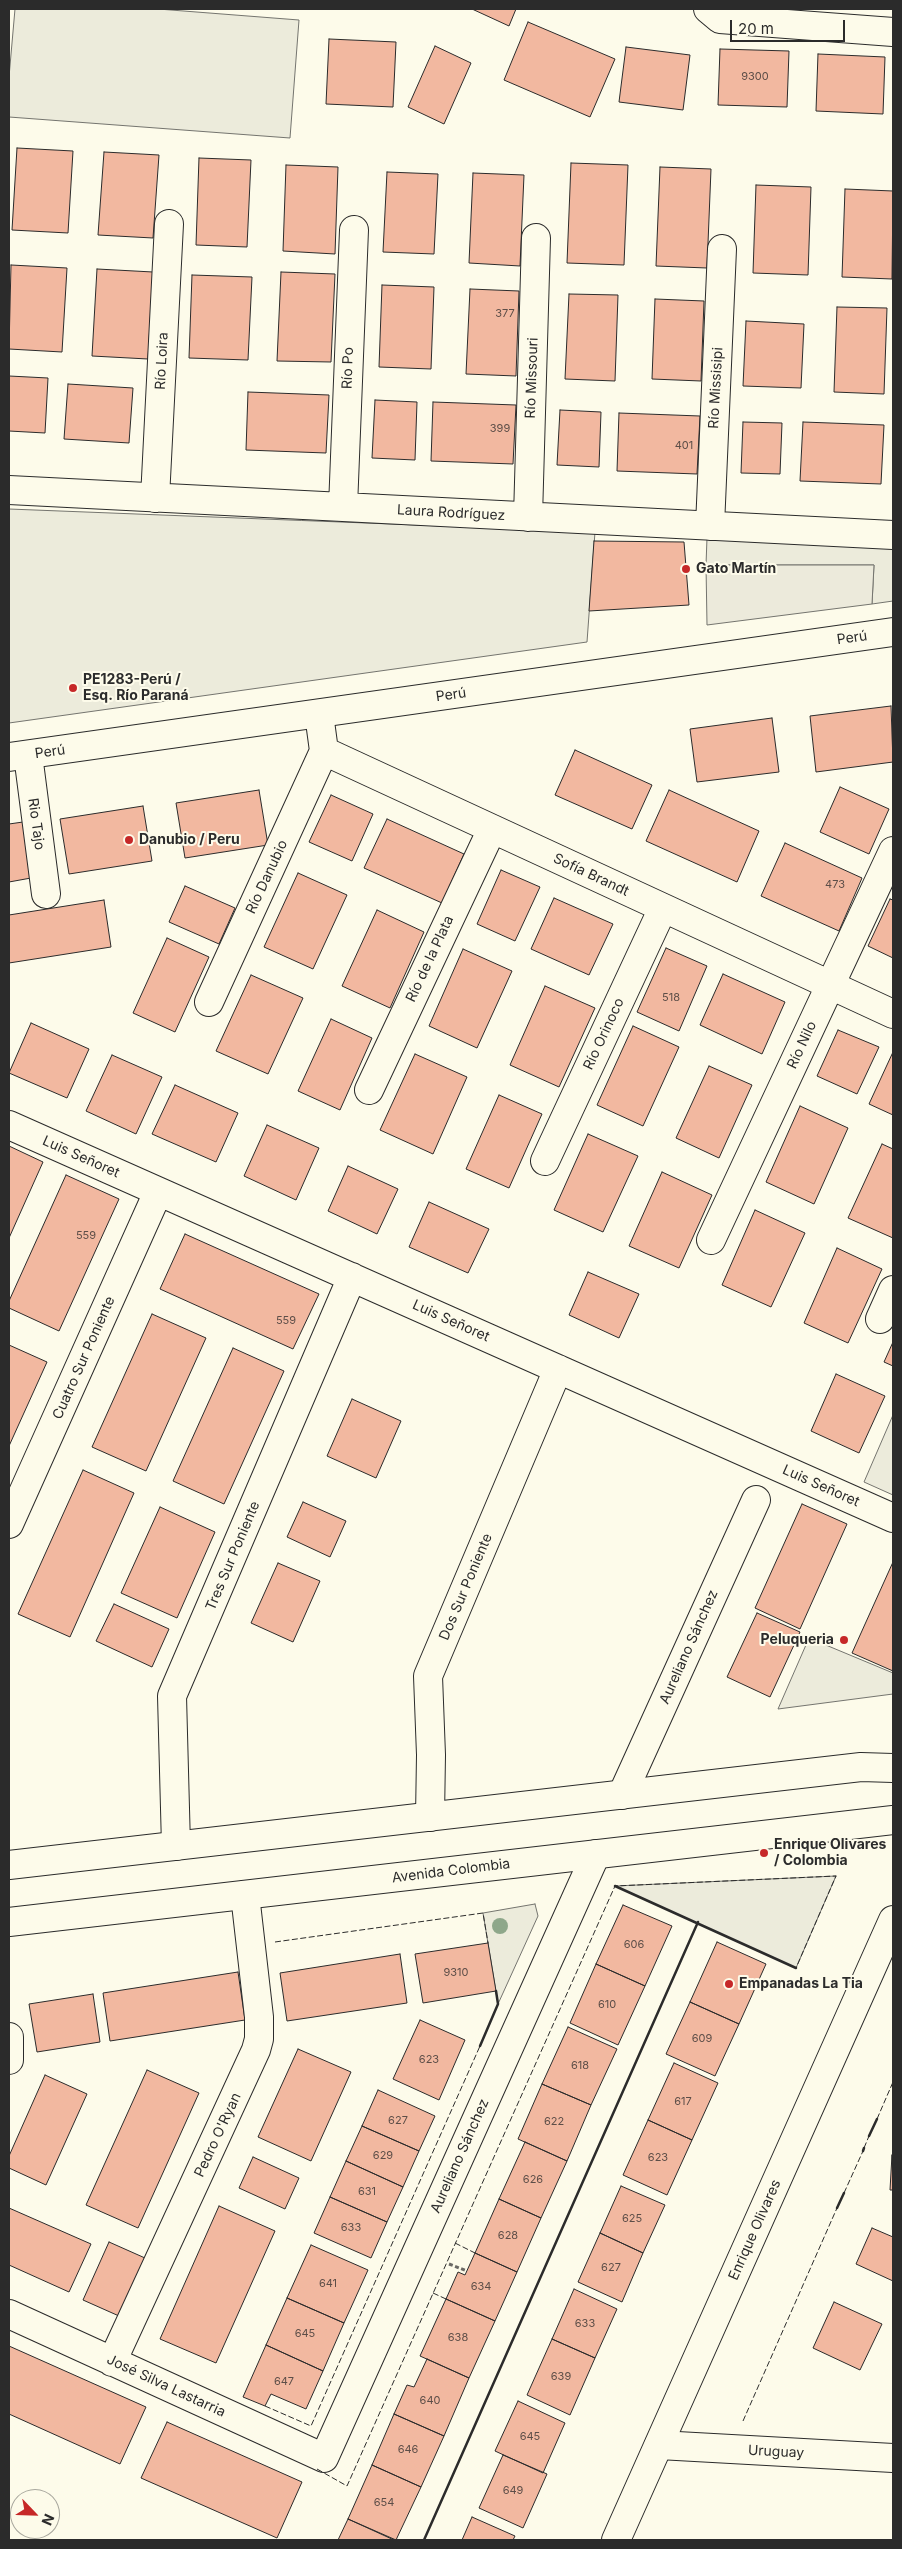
<!DOCTYPE html>
<meta charset="utf-8">
<style>
body{margin:0}
#map{position:relative;width:902px;height:2549px;overflow:hidden;background:#fdfbea;font-family:Inter,sans-serif}
canvas{display:block}
.frame{position:absolute;inset:0;border:10px solid #2b2b2b;pointer-events:none}
.north{position:absolute;left:10px;top:2489px;width:50px;height:50px;box-sizing:border-box;background:#fdfbea;border:1px solid #a9a89e;border-radius:50%;rotate:114deg;font-size:14px;font-weight:700;line-height:20px;text-align:center;color:#2b2b2b}
.north::after{content:'';display:block;margin:auto;width:18px;height:22px;background:#c62828;clip-path:polygon(50% 0,100% 100%,50% 72%,0 100%)}
.scale{position:absolute;left:730px;top:20px;width:115px;height:22px;box-sizing:border-box;border:2px solid #2b2b2b;border-top:0;padding-left:6px;font-size:15px;line-height:18px;white-space:nowrap;color:#2b2b2b;-webkit-text-stroke:4px #fdfbea;paint-order:stroke}
</style>
<div id="map">
<canvas width="902" height="2549"></canvas>
<div class="frame"></div>
<div class="north">N</div>
<div class="scale">20 m</div>
</div>
<script>
const ctx = document.querySelector('canvas').getContext('2d');
ctx.lineJoin = 'round';
function fillPath(path, color) { ctx.fillStyle = color; ctx.fill(path, 'evenodd'); }
const toPath = rows => new Path2D(rows.map(r => 'M' + r).join(''));
function strokePath(path, color, width, dash) { ctx.strokeStyle = color; ctx.lineWidth = width; ctx.lineCap = dash ? 'butt' : 'round'; ctx.setLineDash(dash || []); ctx.stroke(path); }
function label(font, color, halo, rows, align = 'center') {
  ctx.font = font + ' Inter,sans-serif'; ctx.lineWidth = 4; ctx.setLineDash([]); ctx.textBaseline = 'middle'; ctx.strokeStyle = halo; ctx.fillStyle = color; for (const [text, x, y, turn = 0] of rows) {
    ctx.save(); ctx.translate(x, y); ctx.rotate((+turn || 0) * Math.PI / 180); ctx.textAlign = isNaN(turn) ? turn : align; if (halo) ctx.strokeText(text, 0, 0); ctx.fillText(text, 0, 0); ctx.restore();
  }
}
const green = toPath([
 [15,9,158,9,299,20,290,138,9,117,9,77,15,9],
 [9,509,595,532,587,642,9,723,9,509],
 [707,538,893,548,893,601,872,604,874,565,706,565,707,538],
 [893,1415,893,1495,864,1482,893,1415],
 [809,1638,893,1673,893,1694,778,1709,809,1638],
 [836,1876,796,1968,615,1886,836,1876],
 [535,1904,538,1916,498,2004,483,1913,535,1904]
]);
const parking = toPath([
 [706,565,874,565,872,604,707,625,706,565]
]);
const building = toPath([
 [472,9,516,9,509,26,472,9],
 [528,22,615,59,590,117,504,80,528,22],
 [329,39,396,42,393,107,326,104,329,39],
 [435,46,471,63,444,124,408,107,435,46],
 [626,47,690,55,683,110,619,102,626,47],
 [720,49,789,51,787,107,718,105,720,49],
 [818,54,885,57,883,114,816,111,818,54],
 [17,148,73,151,68,233,12,230,17,148],
 [104,152,159,155,153,238,98,235,104,152],
 [199,158,251,160,247,247,196,245,199,158],
 [571,163,628,165,624,265,567,263,571,163],
 [286,165,338,167,335,254,283,251,286,165],
 [660,167,711,169,707,268,656,266,660,167],
 [387,172,438,174,434,254,383,252,387,172],
 [473,173,524,175,520,266,469,263,473,173],
 [756,185,811,187,808,275,753,273,756,185],
 [845,189,893,191,892,279,842,277,845,189],
 [11,265,67,268,62,352,9,349,11,265],
 [97,269,153,272,148,359,92,356,97,269],
 [281,272,335,274,331,362,277,361,281,272],
 [192,275,252,277,248,360,189,358,192,275],
 [382,285,434,287,431,369,379,367,382,285],
 [470,289,519,291,516,376,466,374,470,289],
 [569,294,618,295,615,381,565,379,569,294],
 [655,299,704,301,701,381,652,379,655,299],
 [837,307,887,308,884,394,834,392,837,307],
 [746,321,804,324,801,388,743,386,746,321],
 [9,376,48,378,45,433,9,431,9,376],
 [68,384,133,388,129,443,64,439,68,384],
 [248,392,329,395,326,453,246,450,248,392],
 [375,400,417,402,415,460,372,458,375,400],
 [433,402,516,405,513,464,431,461,433,402],
 [560,410,601,412,599,467,557,465,560,410],
 [619,413,700,416,697,474,617,471,619,413],
 [743,422,782,423,780,474,741,473,743,422],
 [803,422,884,425,881,484,800,481,803,422],
 [594,541,684,542,689,605,589,611,594,541],
 [891,706,893,762,816,772,810,716,891,706],
 [772,718,779,772,697,782,690,729,772,718],
 [575,750,652,785,632,829,555,795,575,750],
 [840,787,889,809,869,854,820,832,840,787],
 [259,790,268,845,185,858,176,803,259,790],
 [669,790,759,831,737,882,646,841,669,790],
 [331,795,373,814,352,861,309,842,331,795],
 [143,806,152,861,69,874,60,819,143,806],
 [387,819,464,854,442,903,364,868,387,819],
 [23,822,31,878,9,882,9,824,23,822],
 [785,843,862,878,839,931,761,896,785,843],
 [501,870,540,887,515,941,477,924,501,870],
 [298,873,347,895,313,969,264,947,298,873],
 [185,886,235,908,219,944,169,922,185,886],
 [554,898,613,924,589,975,531,949,554,898],
 [890,899,893,900,893,958,868,946,890,899],
 [104,900,111,947,9,963,9,915,104,900],
 [377,910,424,932,390,1008,342,986,377,910],
 [167,938,209,957,175,1032,133,1013,167,938],
 [666,948,707,966,679,1031,637,1012,666,948],
 [463,949,512,971,477,1048,429,1026,463,949],
 [723,974,785,1002,762,1054,700,1025,723,974],
 [251,975,303,998,268,1074,216,1051,251,975],
 [545,986,595,1008,559,1087,510,1065,545,986],
 [331,1019,372,1038,340,1110,298,1091,331,1019],
 [31,1023,89,1049,67,1098,9,1073,31,1023],
 [633,1026,679,1047,643,1126,597,1105,633,1026],
 [838,1030,879,1047,857,1094,817,1076,838,1030],
 [893,1052,893,1115,869,1104,893,1052],
 [415,1054,467,1077,433,1154,380,1130,415,1054],
 [112,1055,162,1077,136,1134,86,1111,112,1055],
 [709,1066,752,1085,719,1158,676,1138,709,1066],
 [175,1085,238,1113,216,1162,152,1134,175,1085],
 [499,1095,542,1114,509,1188,466,1169,499,1095],
 [800,1106,848,1128,814,1204,766,1182,800,1106],
 [267,1125,319,1148,296,1200,244,1176,267,1125],
 [588,1134,638,1156,603,1232,554,1210,588,1134],
 [882,1144,893,1149,893,1238,848,1218,882,1144],
 [9,1146,43,1162,9,1238,9,1146],
 [348,1166,398,1189,377,1234,328,1211,348,1166],
 [662,1172,712,1195,679,1268,629,1246,662,1172],
 [66,1175,119,1199,59,1331,9,1308,9,1301,66,1175],
 [429,1202,489,1229,468,1273,409,1247,429,1202],
 [755,1210,805,1233,771,1307,722,1285,755,1210],
 [185,1234,319,1294,293,1349,160,1289,185,1234],
 [837,1248,882,1269,848,1343,804,1323,837,1248],
 [588,1272,639,1294,619,1338,569,1315,588,1272],
 [152,1314,206,1338,146,1471,92,1447,152,1314],
 [893,1342,893,1366,884,1362,893,1342],
 [9,1345,47,1362,9,1446,9,1345],
 [233,1348,284,1371,224,1504,173,1481,233,1348],
 [836,1374,885,1396,859,1453,811,1431,836,1374],
 [352,1399,401,1421,376,1478,327,1456,352,1399],
 [83,1470,134,1493,70,1637,18,1614,83,1470],
 [303,1502,346,1521,330,1557,287,1537,303,1502],
 [802,1504,847,1524,800,1629,755,1608,802,1504],
 [160,1507,215,1532,177,1618,121,1593,160,1507],
 [893,1562,893,1671,852,1653,893,1562],
 [278,1563,320,1581,293,1642,251,1623,278,1563],
 [114,1604,169,1629,152,1667,96,1641,114,1604],
 [757,1613,800,1632,770,1697,727,1677,757,1613],
 [623,1905,672,1926,645,1986,596,1964,623,1905],
 [717,1942,766,1964,739,2024,690,2002,717,1942],
 [488,1943,496,1991,423,2003,415,1954,488,1943],
 [400,1954,407,2003,287,2021,280,1973,400,1954],
 [596,1964,645,1986,618,2045,570,2023,596,1964],
 [238,1972,245,2020,110,2041,103,1993,238,1972],
 [93,1994,100,2042,37,2052,29,2004,93,1994],
 [690,2002,739,2024,715,2076,666,2054,690,2002],
 [420,2020,465,2040,439,2100,393,2079,420,2020],
 [568,2027,617,2049,591,2105,542,2084,568,2027],
 [298,2049,351,2072,311,2161,258,2137,298,2049],
 [674,2063,718,2083,692,2140,648,2120,674,2063],
 [147,2070,199,2093,138,2228,86,2205,147,2070],
 [45,2075,87,2094,46,2185,9,2168,9,2156,45,2075],
 [542,2084,591,2105,567,2161,518,2139,542,2084],
 [378,2090,435,2116,419,2151,362,2126,378,2090],
 [648,2120,692,2140,667,2195,623,2175,648,2120],
 [362,2126,419,2151,403,2187,346,2161,362,2126],
 [525,2142,567,2161,541,2218,499,2199,525,2142],
 [892,2155,893,2190,890,2190,892,2155],
 [253,2157,299,2178,285,2209,239,2188,253,2157],
 [346,2161,403,2187,387,2222,330,2197,346,2161],
 [621,2186,665,2205,643,2253,600,2233,621,2186],
 [330,2197,387,2222,371,2258,314,2233,330,2197],
 [499,2199,541,2218,517,2272,475,2253,499,2199],
 [219,2206,275,2231,216,2363,160,2339,219,2206],
 [9,2208,91,2244,69,2292,9,2265,9,2208],
 [872,2228,893,2237,893,2281,856,2264,872,2228],
 [600,2233,643,2253,622,2302,578,2282,600,2233],
 [109,2242,145,2258,119,2316,83,2300,109,2242],
 [311,2245,368,2270,344,2323,287,2298,311,2245],
 [475,2253,517,2272,495,2321,446,2299,458,2272,465,2275,475,2253],
 [574,2289,617,2309,595,2358,552,2339,574,2289],
 [287,2298,344,2323,323,2371,266,2345,287,2298],
 [446,2299,495,2321,469,2378,420,2356,446,2299],
 [834,2302,882,2324,860,2370,813,2348,834,2302],
 [552,2339,595,2358,570,2415,527,2395,552,2339],
 [266,2345,323,2371,306,2409,271,2394,265,2406,243,2397,266,2345],
 [9,2346,146,2407,120,2464,9,2414,9,2346],
 [427,2359,469,2378,444,2436,394,2414,407,2385,414,2387,427,2359],
 [518,2401,565,2423,543,2473,495,2451,518,2401],
 [394,2414,444,2436,421,2487,372,2465,394,2414],
 [167,2422,302,2482,277,2538,141,2478,167,2422],
 [503,2455,547,2474,523,2528,479,2508,503,2455],
 [372,2465,421,2487,396,2540,348,2519,372,2465],
 [472,2517,515,2536,513,2540,462,2540,472,2517],
 [348,2519,394,2540,338,2540,348,2519]
]);
const path = toPath([
 [449,2264,467,2271]
]);
const minor = toPath([
 [708,9,720,19,893,32],
 [9,490,893,535],
 [155,498,169,224],
 [343,507,354,230],
 [528,517,536,238],
 [710,526,722,249],
 [319,714,324,751,893,1014],
 [28,755,46,894],
 [209,1002,324,751],
 [369,1090,492,829],
 [9,1125,893,1518],
 [545,1161,663,908],
 [711,1240,893,851],
 [880,1319,893,1290],
 [9,1524,158,1192],
 [622,1795,756,1500],
 [430,1817,431,1755,428,1676,558,1369],
 [176,1846,172,1696,352,1277],
 [9,2037,9,2060],
 [9,2314,324,2458,596,1854],
 [112,2362,256,2050,259,2039,259,2017,245,1895],
 [659,2445,893,2458]
]);
const tertiary = toPath([
 [9,757,893,632]
]);
const secondary = toPath([
 [9,1865,861,1767,893,1768],
 [9,1922,893,1820],
 [616,2540,893,1920]
]);
const fence = toPath([
 [275,1942,483,1913,488,1943],
 [877,2119,893,2082],
 [864,2148,869,2136],
 [844,2193,863,2151],
 [455,2243,475,2253],
 [433,2293,446,2299],
 [265,2406,311,2426,480,2046],
 [743,2421,837,2208],
 [317,2469,347,2486,615,1886,836,1876,796,1968]
]);
const wall = toPath([
 [615,1886,796,1968],
 [480,2046,498,2004,496,1991],
 [869,2136,877,2119],
 [863,2151,864,2148],
 [837,2208,844,2193],
 [424,2540,698,1922]
]);
const trees = [
 [500,1926]
];
const markers = [
 [686,569,5,"#c62828"],
 [73,688,5,"#c62828"],
 [129,840,5,"#c62828"],
 [844,1640,5,"#c62828"],
 [764,1853,5,"#c62828"],
 [729,1984,5,"#c62828"]
];
const numberNames = [
 ["9300",755,77],
 ["377",505,314],
 ["399",500,429],
 ["401",684,446],
 ["473",835,885],
 ["518",671,998],
 ["559",86,1236],
 ["559",286,1321],
 ["606",634,1945],
 ["9310",456,1973],
 ["610",607,2005],
 ["609",702,2039],
 ["623",429,2060],
 ["618",580,2066],
 ["617",683,2102],
 ["627",398,2121],
 ["622",554,2122],
 ["629",383,2156],
 ["623",658,2158],
 ["626",533,2180],
 ["631",367,2192],
 ["625",632,2219],
 ["633",351,2228],
 ["628",508,2236],
 ["627",611,2268],
 ["641",328,2284],
 ["634",481,2287],
 ["633",585,2324],
 ["645",305,2334],
 ["638",458,2338],
 ["639",561,2377],
 ["647",284,2382],
 ["640",430,2401],
 ["645",530,2437],
 ["646",408,2450],
 ["649",513,2491],
 ["654",384,2503]
];
const streetNames = [
 ["Río Loira",162,361,-87],
 ["Río Po",348,368,-88],
 ["Río Missouri",532,378,-88],
 ["Río Missisipi",716,388,-87],
 ["Laura Rodríguez",451,513,3],
 ["Perú",852,638,-8],
 ["Perú",451,695,-8],
 ["Perú",50,752,-8],
 ["Rio Tajo",36,824,82],
 ["Sofía Brandt",591,875,25],
 ["Río Danubio",267,877,-65],
 ["Río de la Plata",430,959,-65],
 ["Río Orinoco",604,1034,-65],
 ["Río Nilo",802,1045,-65],
 ["Luis Señoret",81,1157,24],
 ["Luis Señoret",451,1321,24],
 ["Cuatro Sur Poniente",84,1358,-66],
 ["Luis Señoret",821,1486,24],
 ["Tres Sur Poniente",233,1556,-67],
 ["Dos Sur Poniente",466,1587,-67],
 ["Aureliano Sánchez",689,1647,-66],
 ["Avenida Colombia",451,1871,-7],
 ["Pedro O'Ryan",218,2135,-65],
 ["Aureliano Sánchez",460,2156,-66],
 ["Enrique Olivares",755,2230,-66],
 ["José Silva Lastarria",166,2386,25],
 ["Uruguay",776,2452,3]
];
const poiNames = [
 ["Gato Martín",696,569],
 ["PE1283-Perú /",83,680],
 ["Esq. Río Paraná",83,696],
 ["Danubio / Peru",139,840],
 ["Peluqueria",834,1640,"right"],
 ["Enrique Olivares",774,1845],
 ["/ Colombia",774,1861],
 ["Empanadas La Tia",739,1984]
];
fillPath(green, '#ecebdb');
strokePath(green, '#74746e', 1);
fillPath(parking, '#eceadb');
strokePath(parking, '#74746e', 1);
fillPath(building, '#f2b8a0');
strokePath(building, '#2b2b2b', 1);
strokePath(minor, '#2b2b2b', 30);
strokePath(tertiary, '#2b2b2b', 30);
strokePath(secondary, '#2b2b2b', 30);
strokePath(path, '#6a6964', 3, [4, 2.5]);
strokePath(minor, '#fdfbea', 28);
strokePath(tertiary, '#fdfbea', 28);
strokePath(secondary, '#fdfbea', 28);
strokePath(fence, '#2b2b2b', 1, [6, 2.5]);
strokePath(wall, '#2b2b2b', 2.5);
ctx.fillStyle = '#8ea78a';
for (const [x, y] of trees) { ctx.beginPath(); ctx.arc(x, y, 8, 0, 2 * Math.PI); ctx.fill(); }
for (const [x, y, r, color] of markers) { const dot = new Path2D(); dot.arc(x, y, r, 0, 2 * Math.PI); ctx.fillStyle = color; ctx.fill(dot); strokePath(dot, '#fdfbea', 2); }
label('11px', '#5d4e48', null, numberNames);
label('14px', '#2b2b2b', '#fdfbea', streetNames);
label('bold 14px', '#2b2b2b', '#fdfbea', poiNames, 'left');
</script>
